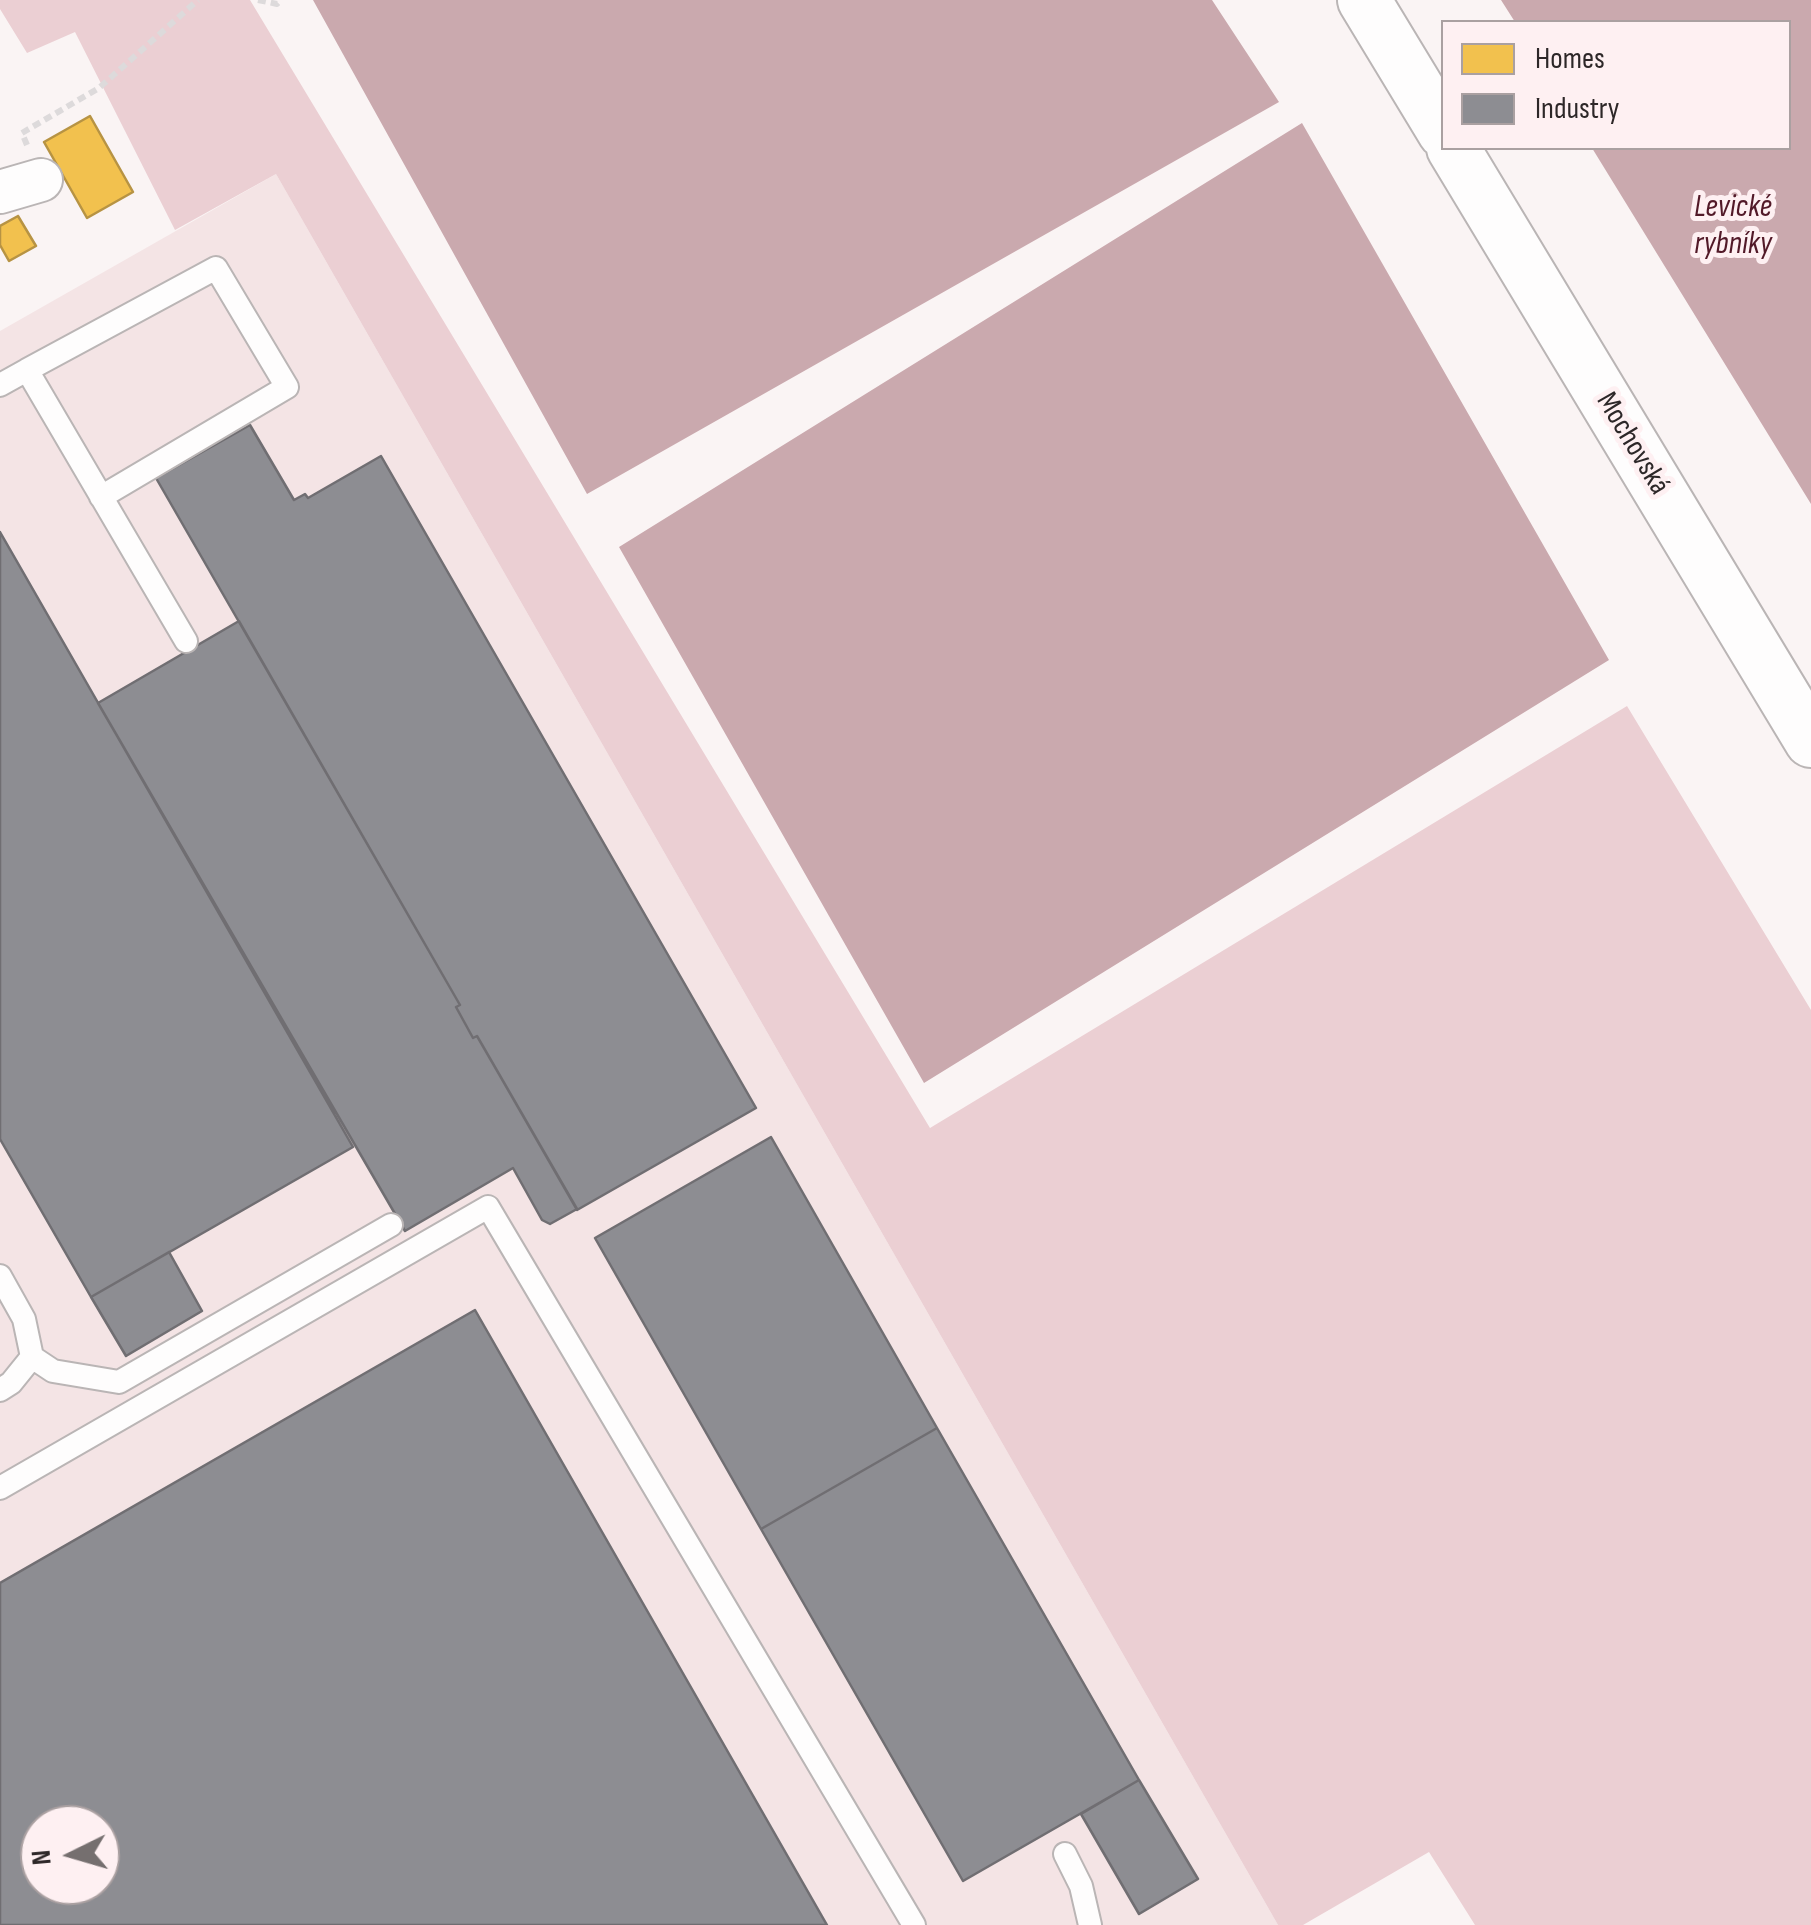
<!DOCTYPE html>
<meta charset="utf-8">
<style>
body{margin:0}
#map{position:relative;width:1811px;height:1925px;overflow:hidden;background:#faf4f4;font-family:"Sofia Sans Condensed",sans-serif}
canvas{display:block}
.legend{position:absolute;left:1441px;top:20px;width:350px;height:130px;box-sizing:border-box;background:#fef0f2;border:2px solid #aaa0a1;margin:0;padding:12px 18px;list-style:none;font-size:30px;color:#2d2728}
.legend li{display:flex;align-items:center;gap:20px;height:50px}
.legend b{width:50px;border:2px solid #aaa0a1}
.north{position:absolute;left:20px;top:1805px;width:100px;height:100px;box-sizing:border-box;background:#fef0f2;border:2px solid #aaa0a1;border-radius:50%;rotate:265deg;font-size:28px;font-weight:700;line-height:40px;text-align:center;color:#2d2728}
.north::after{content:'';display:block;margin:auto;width:35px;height:45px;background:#756f6f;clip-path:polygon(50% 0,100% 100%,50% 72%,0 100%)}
</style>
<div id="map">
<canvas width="1811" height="1925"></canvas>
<ul class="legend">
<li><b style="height:28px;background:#f2c14e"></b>Homes</li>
<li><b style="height:28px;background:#8d8d92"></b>Industry</li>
</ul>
<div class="north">N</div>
</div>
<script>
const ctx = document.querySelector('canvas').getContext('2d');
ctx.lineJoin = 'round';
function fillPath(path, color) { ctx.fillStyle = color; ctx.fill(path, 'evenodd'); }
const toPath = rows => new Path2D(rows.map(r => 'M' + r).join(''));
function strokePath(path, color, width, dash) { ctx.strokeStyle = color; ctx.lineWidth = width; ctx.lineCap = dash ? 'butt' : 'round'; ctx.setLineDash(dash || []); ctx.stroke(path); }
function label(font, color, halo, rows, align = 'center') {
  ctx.font = font + ' "Sofia Sans Condensed",sans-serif'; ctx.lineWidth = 10; ctx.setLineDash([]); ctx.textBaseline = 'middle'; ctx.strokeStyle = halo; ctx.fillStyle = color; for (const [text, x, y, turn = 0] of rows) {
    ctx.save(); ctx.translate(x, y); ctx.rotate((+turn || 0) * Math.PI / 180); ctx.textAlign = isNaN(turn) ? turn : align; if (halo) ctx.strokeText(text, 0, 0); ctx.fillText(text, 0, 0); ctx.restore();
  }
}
const built = toPath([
 [276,174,1278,1925,0,1925,0,331],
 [40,1825,100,1825,100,1885,40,1885]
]);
const forest = toPath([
 [0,0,250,0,930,1128,1627,706,1811,1010,1811,1925,1475,1925,1429,1852,1303,1925,1278,1925,276,174,175,230,75,32,27,53,0,9]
]);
const water = toPath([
 [313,0,1212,0,1279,102,587,494],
 [1501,0,1811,0,1811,504,1592,148,1788,148,1788,22,1515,22],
 [1302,123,1609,660,924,1083,619,547]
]);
const homes = toPath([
 [90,116,133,192,87,218,44,142,90,116],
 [18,216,36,246,9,261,0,245,0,226,18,216]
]);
const industry = toPath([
 [250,425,294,500,305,494,308,498,381,456,756,1108,577,1210,477,1036,473,1038,456,1007,460,1005,156,478,250,425],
 [0,532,353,1147,91,1297,0,1139,0,532],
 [239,621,460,1005,456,1007,473,1038,477,1036,577,1209,550,1224,542,1220,513,1168,405,1231,98,703,239,621],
 [771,1137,937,1428,761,1529,595,1238,771,1137],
 [169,1252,202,1311,126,1356,91,1297,169,1252],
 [475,1310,827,1925,0,1925,0,1583,475,1310],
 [40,1825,100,1825,100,1885,40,1885,40,1825],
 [937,1428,1139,1780,963,1881,761,1529,937,1428],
 [1139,1780,1198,1879,1139,1914,1081,1814,1139,1780]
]);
const path = toPath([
 [258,0,277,4,281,0],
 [27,145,22,133,99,88,198,0]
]);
const service = toPath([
 [27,370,216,268,287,387,101,497],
 [0,385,27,370,186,641],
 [0,1276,24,1319,32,1357,11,1383,0,1390],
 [32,1357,53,1371,119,1382,391,1225],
 [0,1488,488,1207,914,1925],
 [1065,1854,1081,1886,1090,1925]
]);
const minor = toPath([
 [0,192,41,180]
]);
const tertiary = toPath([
 [1364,0,1444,132],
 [1453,148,1811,741]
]);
const streetNames = [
 ["Mochovská",1632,444,59]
];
const waterNames = [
 ["Levické",1733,208],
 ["rybníky",1733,245]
];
fillPath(built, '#f4e4e5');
fillPath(forest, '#ebcfd3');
fillPath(water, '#caa9ae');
fillPath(homes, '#f2c14e');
strokePath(homes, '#b79343', 2.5);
fillPath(industry, '#8d8d92');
strokePath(industry, '#706e72', 2.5);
strokePath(service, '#bab5b5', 26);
strokePath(minor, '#bab5b5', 46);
strokePath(tertiary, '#bab5b5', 56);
strokePath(path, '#dddadb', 6, [8, 5]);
strokePath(service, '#fefdfd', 22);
strokePath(minor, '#fefdfd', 42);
strokePath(tertiary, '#fefdfd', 52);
label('30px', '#2d2728', '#fef0f2', streetNames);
label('italic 32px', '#521928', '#fef0f2', waterNames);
</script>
